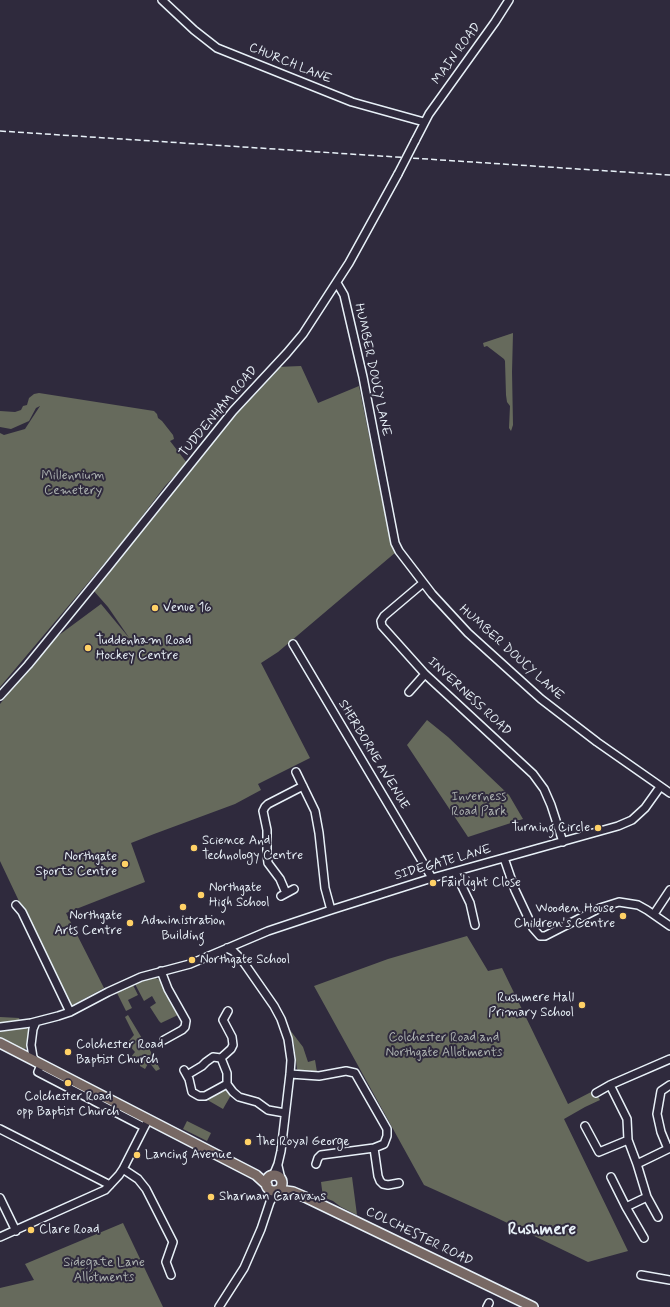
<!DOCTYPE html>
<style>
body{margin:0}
canvas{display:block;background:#2f2a3d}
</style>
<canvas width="670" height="1307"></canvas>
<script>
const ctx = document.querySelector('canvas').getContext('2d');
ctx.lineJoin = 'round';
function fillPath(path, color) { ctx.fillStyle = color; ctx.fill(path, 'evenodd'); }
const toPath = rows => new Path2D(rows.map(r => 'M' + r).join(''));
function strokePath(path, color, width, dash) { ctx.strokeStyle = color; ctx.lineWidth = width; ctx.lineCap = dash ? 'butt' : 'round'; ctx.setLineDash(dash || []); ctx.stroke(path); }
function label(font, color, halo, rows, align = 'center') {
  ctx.font = font + ' Mynerve,sans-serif'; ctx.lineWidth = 4; ctx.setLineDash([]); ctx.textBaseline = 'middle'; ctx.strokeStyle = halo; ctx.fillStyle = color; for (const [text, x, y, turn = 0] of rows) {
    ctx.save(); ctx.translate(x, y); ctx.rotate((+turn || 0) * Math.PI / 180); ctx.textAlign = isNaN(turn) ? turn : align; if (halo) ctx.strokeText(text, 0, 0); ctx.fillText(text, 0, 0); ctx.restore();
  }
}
const green = toPath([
 [513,333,512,372,513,425,511,431,509,428,510,406,507,402,506,395,505,361,504,359,491,349,487,346,484,347,483,343],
 [301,366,318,403,359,386,391,544,396,552,278,652,261,663,310,758,258,784,261,790,235,804,154,834,131,843,145,882,66,913,104,988,69,1007,0,861,0,704,51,641,101,604,130,639,108,607,93,590,236,411,277,367],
 [39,393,154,411,157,414,158,418,162,421,173,435,174,439,170,441,187,463,165,486,124,540,0,687,0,433,4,435,25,429,40,406,36,408,29,421,11,429,0,427,0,411,15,412,21,410,23,406,27,405,29,398,34,394],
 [427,720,448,737,509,795,523,819,468,837,407,745],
 [467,936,488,971,502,968,568,1104,595,1090,600,1100,585,1107,564,1119,628,1251,588,1262,495,1217,424,1185,314,986,388,959],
 [154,977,160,980,178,1015,161,1023,159,1021,150,1007,156,1003,152,996,144,1001,135,984],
 [133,985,138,995,128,1000,132,1008,126,1011,117,993],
 [128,1015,143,1040,144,1039,160,1069,156,1071,149,1062,145,1069,140,1066,140,1060,131,1057,135,1052,127,1043,134,1035,125,1017],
 [0,1017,19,1018,20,1021,0,1025],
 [25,1027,29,1030,28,1046,24,1050,21,1050,0,1039,0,1031],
 [290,1030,303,1047,308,1062,315,1060,317,1072,301,1072,297,1069,294,1044],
 [224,1089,231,1095,223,1109,204,1098],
 [187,1121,211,1133,207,1141,183,1129],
 [352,1177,357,1215,341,1207,333,1201,323,1197,321,1182],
 [123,1223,163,1307,0,1307,0,1288,34,1280,25,1264]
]);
const minor = toPath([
 [162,0,194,30,217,48,352,102,424,122],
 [415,141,429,114,495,22,509,0],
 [337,283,344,295,363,377,395,543,399,551,432,594,468,633,541,699,597,742,670,793],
 [423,583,384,616,381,621,382,626,425,674,533,774,544,789,551,805,563,842],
 [293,644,432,878],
 [409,692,425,674],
 [0,696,28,665,108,567,233,411,287,353,303,334,349,263,398,174],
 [296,772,315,811,319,833,325,888,331,910],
 [504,858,515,890,533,928,540,936,545,936,600,908,619,902,638,905,647,910,670,926],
 [455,872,470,903,475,925],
 [286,893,280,879,268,863,267,854,267,830,263,811,265,807,268,804,303,786],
 [281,896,294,889],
 [16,905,22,912,70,1012],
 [654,914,670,890],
 [227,948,233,951,242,960,274,1006,281,1019,288,1039,291,1060,290,1074,281,1151,278,1164,273,1176],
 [161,971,168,989,186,1021,185,1027,182,1030,164,1040],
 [228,1011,223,1020,232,1037,233,1045,231,1049,221,1058,227,1073,227,1084,233,1092,239,1097,257,1102,268,1110,285,1113],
 [36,1022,33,1029,31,1045,33,1057,36,1062],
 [0,1027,31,1023,58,1016,70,1012,108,992,141,977,190,964,268,931,331,910,432,878,618,826,632,820,645,808,660,787],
 [41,1065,38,1072,144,1127],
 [184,1070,189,1079,192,1092,199,1096,205,1096,227,1084],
 [290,1074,319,1076,346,1071,355,1073,387,1129,387,1136,384,1144,374,1148],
 [187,1075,202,1066,206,1062,213,1057,221,1058],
 [610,1085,627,1119,628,1140,637,1164,647,1197,658,1217],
 [596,1093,610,1085,670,1059],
 [585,1126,599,1152,628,1140],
 [0,1129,110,1185],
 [668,1149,661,1132,657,1114,661,1091,670,1085],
 [316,1164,318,1158,321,1155,374,1148,378,1176,380,1181,383,1184,388,1185,399,1183],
 [637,1164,670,1148],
 [278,1166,281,1179],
 [123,1169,138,1179,146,1189,173,1242,166,1262,171,1275],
 [611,1177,626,1207,644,1238],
 [0,1198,16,1231],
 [626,1207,647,1197],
 [0,1237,105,1190,119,1175,123,1169,148,1120],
 [641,1275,670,1280],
 [219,1307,244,1268,261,1229,270,1202,276,1191],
 [487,1307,489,1303]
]);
const major = toPath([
 [0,1043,256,1175,267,1185],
 '266 1183a8 8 0 1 1 16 0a8 8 0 1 1-16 0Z',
 [279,1190,293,1192,307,1198,533,1307]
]);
const rail = toPath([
 [0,131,670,175]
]);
const minorBridge = toPath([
 [398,174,415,141]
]);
const markers = [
 [155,608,4,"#ffd166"],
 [88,648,4,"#ffd166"],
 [598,828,4,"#ffd166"],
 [194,848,4,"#ffd166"],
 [125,864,4,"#ffd166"],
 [433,883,4,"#ffd166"],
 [201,895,4,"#ffd166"],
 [183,907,4,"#ffd166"],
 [623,916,4,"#ffd166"],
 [130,923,4,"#ffd166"],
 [192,960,4,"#ffd166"],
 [582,1005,4,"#ffd166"],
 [68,1052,4,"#ffd166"],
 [68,1083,4,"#ffd166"],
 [248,1142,4,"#ffd166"],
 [137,1155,4,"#ffd166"],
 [211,1197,4,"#ffd166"],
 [31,1230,4,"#ffd166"]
];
const streetNames = [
 ["MAIN ROAD",457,54,-54],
 ["CHURCH LANE",290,64,22],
 ["HUMBER DOUCY LANE",372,370,78],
 ["TUDDENHAM ROAD",219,412,-50],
 ["HUMBER DOUCY LANE",511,653,42],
 ["INVERNESS ROAD",469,697,43],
 ["SHERBORNE AVENUE",373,755,59],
 ["SIDEGATE LANE",443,863,-16],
 ["COLCHESTER ROAD",419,1237,26]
];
const parkNames = [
 ["Millennium",73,476],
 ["Cemetery",73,491],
 ["Inverness",479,797],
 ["Road Park",479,812],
 ["Colchester Road and",444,1038],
 ["Northgate Allotments",444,1053],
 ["Sidegate Lane",104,1263],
 ["Allotments",104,1278]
];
const poiNames = [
 ["Venue 16",163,608],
 ["Tuddenham Road",96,641],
 ["Hockey Centre",96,656],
 ["Turning Circle",590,828,"right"],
 ["Science And",202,841],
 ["Technology Centre",202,856],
 ["Northgate",117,857,"right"],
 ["Sports Centre",117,872,"right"],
 ["Fairlight Close",441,883],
 ["Northgate",209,888],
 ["High School",209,903],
 ["Wooden House",615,909,"right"],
 ["Children's Centre",615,924,"right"],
 ["Northgate",122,916,"right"],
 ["Arts Centre",122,931,"right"],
 ["Administration",183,921,"center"],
 ["Building",183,936,"center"],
 ["Northgate School",200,960],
 ["Rushmere Hall",574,998,"right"],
 ["Primary School",574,1013,"right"],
 ["Colchester Road",76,1045],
 ["Baptist Church",76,1060],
 ["Colchester Road",68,1097,"center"],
 ["opp Baptist Church",68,1112,"center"],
 ["The Royal George",256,1142],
 ["Lancing Avenue",145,1155],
 ["Sharman Caravans",219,1197],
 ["Clare Road",39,1230]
];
const districtNames = [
 ["Rushmere",542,1230]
];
fillPath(green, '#666a5c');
strokePath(minor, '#e8f1f8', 10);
strokePath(major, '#e8f1f8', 12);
strokePath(minor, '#2f2a3d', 7);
strokePath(major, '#776864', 9);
strokePath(rail, '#e8f1f8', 1.5, [6, 3]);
strokePath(minorBridge, '#e8f1f8', 10, []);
strokePath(minorBridge, '#2f2a3d', 7);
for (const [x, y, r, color] of markers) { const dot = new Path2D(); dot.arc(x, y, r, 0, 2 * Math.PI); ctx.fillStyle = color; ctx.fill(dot); strokePath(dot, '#2f2a3d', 1.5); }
label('13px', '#e8f1f8', '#2f2a3d', streetNames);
label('13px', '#aeb4b2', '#2f2a3d', parkNames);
label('13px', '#e8f1f8', '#2f2a3d', poiNames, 'left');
label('bold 17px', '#e8f1f8', '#2f2a3d', districtNames);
</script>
